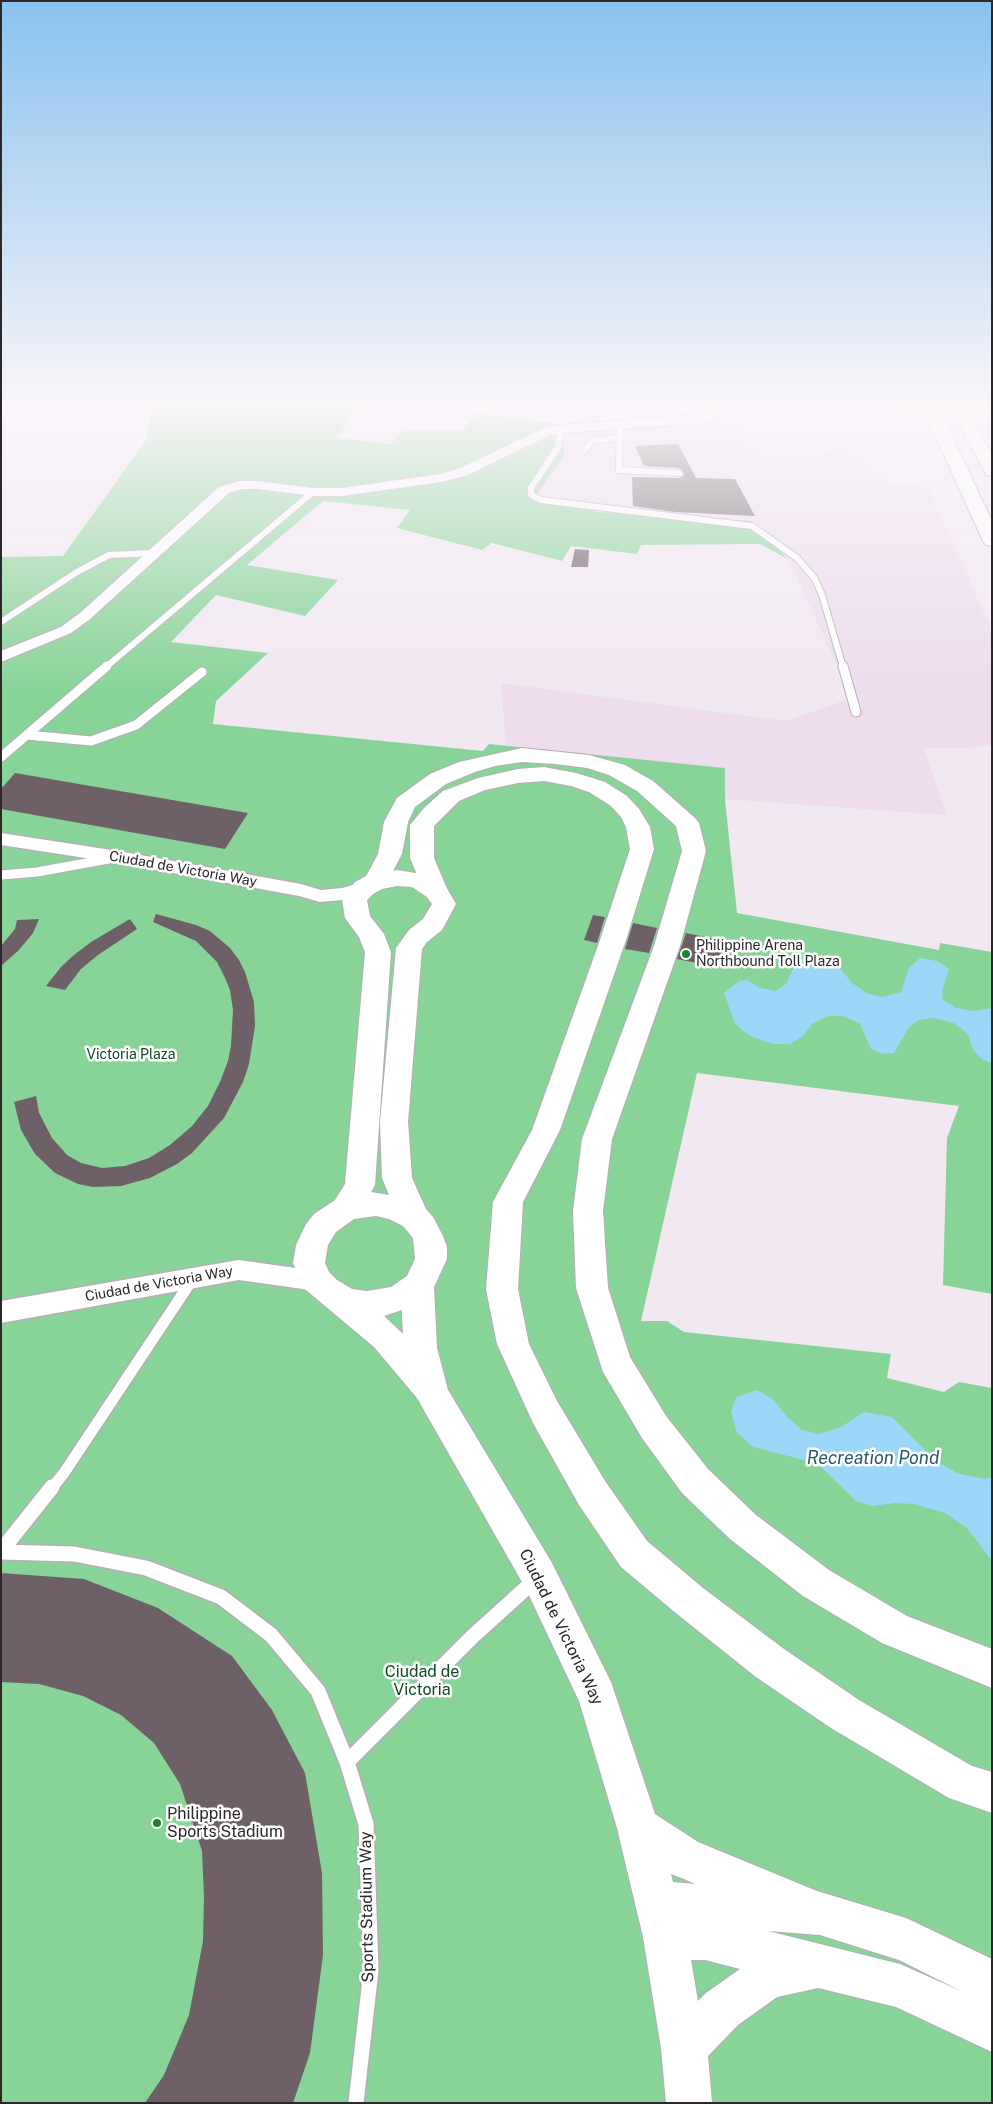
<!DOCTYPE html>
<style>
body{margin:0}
#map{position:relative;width:993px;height:2104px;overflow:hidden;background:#f2e8f2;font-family:"Public Sans",sans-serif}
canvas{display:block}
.frame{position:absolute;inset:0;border:2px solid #2b272b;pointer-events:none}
</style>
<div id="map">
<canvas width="993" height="2104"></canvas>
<div class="frame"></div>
</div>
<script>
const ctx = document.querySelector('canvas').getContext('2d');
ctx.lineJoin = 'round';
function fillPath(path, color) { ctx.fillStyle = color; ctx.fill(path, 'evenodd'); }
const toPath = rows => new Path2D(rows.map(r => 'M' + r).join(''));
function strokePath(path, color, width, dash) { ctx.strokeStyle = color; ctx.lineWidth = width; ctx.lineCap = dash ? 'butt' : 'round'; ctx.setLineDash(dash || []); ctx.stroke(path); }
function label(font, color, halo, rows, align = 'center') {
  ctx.font = font + ' "Public Sans",sans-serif'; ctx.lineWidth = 5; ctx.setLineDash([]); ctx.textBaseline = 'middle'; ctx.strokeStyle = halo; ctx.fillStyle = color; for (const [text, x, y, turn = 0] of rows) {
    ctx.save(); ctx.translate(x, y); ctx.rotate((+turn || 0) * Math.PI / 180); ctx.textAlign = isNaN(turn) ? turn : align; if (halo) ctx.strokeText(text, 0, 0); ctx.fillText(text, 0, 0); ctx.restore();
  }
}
const built = toPath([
 [730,422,765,459,812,455,843,447,893,485,928,486,992,631,992,745,967,748,924,748,947,815,725,799,724,768,506,746,501,683,785,721,852,698,788,559,749,521,598,513,533,498,562,434]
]);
const green = toPath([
 [152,399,305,407,310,402,360,404,337,438,391,444,403,429,463,430,477,413,562,424,564,456,534,498,598,512,749,521,788,559,760,544,641,545,637,554,571,546,562,561,492,543,482,550,397,528,410,510,323,501,247,565,338,580,305,616,216,595,171,642,268,653,216,701,213,724,483,751,489,744,725,768,725,800,737,913,939,950,940,943,992,952,992,1294,943,1285,947,1138,959,1106,697,1073,641,1321,667,1321,684,1332,891,1354,887,1378,944,1392,959,1382,992,1388,992,2103,1,2103,1,557,63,556,147,439]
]);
const water = toPath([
 [809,957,826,959,839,967,852,983,868,994,883,997,901,992,909,968,920,958,937,961,949,969,942,991,943,1000,956,1008,974,1011,992,1008,992,1063,983,1060,973,1050,968,1034,954,1023,934,1018,919,1020,909,1027,894,1053,883,1054,871,1049,860,1024,843,1016,828,1016,813,1023,803,1036,790,1044,773,1044,755,1038,743,1031,734,1022,724,993,739,981,747,980,760,988,775,991,786,984,796,962],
 [757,1390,774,1400,787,1417,802,1430,819,1434,841,1427,864,1412,892,1417,936,1461,959,1474,986,1479,992,1477,992,1561,967,1528,945,1513,914,1504,895,1503,872,1506,856,1501,822,1468,800,1459,753,1447,737,1433,731,1411,737,1397]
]);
const building = toPath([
 [678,444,696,478,735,479,755,516,675,512,633,506,632,477,679,478,683,476,684,473,679,468,644,466,635,446],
 [575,549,589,550,588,567,571,567],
 [15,773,248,813,225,849,1,809,1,789],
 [156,914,196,925,210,931,230,948,239,960,245,972,254,1002,255,1026,249,1064,243,1082,224,1118,192,1153,177,1164,150,1178,121,1186,93,1187,78,1184,55,1173,35,1154,21,1130,14,1102,36,1096,39,1113,52,1138,67,1155,81,1163,102,1168,125,1166,149,1158,170,1145,192,1126,208,1106,220,1082,228,1061,231,1046,233,1010,230,990,225,978,217,962,196,941,153,922],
 [593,915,605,917,597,943,584,940],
 [39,919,33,933,19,950,1,966,1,946,15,929,17,920],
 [130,919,137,929,98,955,81,969,65,990,46,986,61,967,74,955,91,942],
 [633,923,657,928,649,953,625,949],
 [686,933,724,941,717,967,677,959],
 [1,1573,84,1579,158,1608,232,1656,272,1710,305,1773,322,1873,323,1955,310,2053,293,2103,145,2103,164,2075,189,2015,203,1941,204,1897,202,1851,180,1784,154,1743,121,1715,83,1696,39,1684,1,1682]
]);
const serviceFar3 = toPath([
 [588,398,590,404],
 [620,425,619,470,679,473],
 [561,429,558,447,531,488,531,495,541,500,752,526,797,558,815,579,822,595,843,667],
 [585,450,592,441,621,437],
 [1,622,77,572,109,555,155,553],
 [106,667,313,492]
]);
const serviceFar2 = toPath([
 [843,666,856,712],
 [27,735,91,741,136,725,202,672],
 [1,757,107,666],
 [1,875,37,872,114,858]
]);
const serviceFar1 = toPath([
 [51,1489,64,1473,192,1280]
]);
const service = toPath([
 [1,1551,52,1487],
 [1,1552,74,1554,146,1568,221,1597,271,1635,318,1691,347,1762,366,1824,371,1970,356,2103],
 [347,1762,472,1637,535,1580]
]);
const minor = toPath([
 [46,398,58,398,62,406,60,409,52,409,46,398],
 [692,398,704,398,718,414,714,420,704,423,561,433,548,436,468,475,441,482,342,496,313,496,257,489,241,489,229,493,90,619,71,633,1,662,1,651,61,627,80,613,219,487,240,481,257,481,313,488,342,488,440,474,458,469,540,430,561,425,706,414,692,398],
 [1,833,118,851,301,884,321,890,342,888,364,882,371,884,373,888,371,892,342,900,320,902,299,896,118,863,1,845,1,833],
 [239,1260,317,1271,326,1274,329,1281,326,1288,317,1291,239,1280,1,1323,1,1301,239,1260]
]);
const tertiary = toPath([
 [816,398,873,398,896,400,901,401,903,404,901,407,896,408,823,402,818,401,816,398]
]);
const secondary = toPath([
 [397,870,428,875,445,885,456,904,442,930,427,942,422,949,408,1122,412,1178,426,1209,433,1217,443,1236,447,1247,447,1259,434,1287,437,1348,448,1390,552,1563,611,1682,655,1814,698,1842,817,1891,906,1918,992,1959,992,2005,988,2004,992,2005,992,2052,896,2007,818,1988,777,1997,738,2025,708,2056,712,2103,666,2103,661,2048,643,1937,617,1828,579,1701,526,1589,417,1398,374,1347,306,1290,293,1263,296,1245,306,1224,314,1214,335,1200,345,1184,365,952,359,937,345,918,342,899,355,882,366,876,397,870],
 [397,886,412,887,427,897,432,904,423,919,409,930,396,948,380,1122,382,1178,389,1195,371,1192,375,1185,391,952,384,934,370,916,367,900,373,894,382,889,397,886],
 [376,1216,389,1219,403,1226,413,1238,415,1259,407,1276,391,1287,367,1291,352,1289,337,1280,329,1272,325,1263,328,1245,336,1232,354,1219,376,1216],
 [402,1310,402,1316,403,1334,384,1316,402,1310],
 [671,1874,684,1879,695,1884,673,1882,671,1874],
 [768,1931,820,1935,899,1960,963,1992,900,1964,768,1931],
 [691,1960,705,1960,740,1969,706,1993,698,2001,691,1960]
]);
const motorway = toPath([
 [918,398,934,398,992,521,992,546,986,545,983,541,918,398],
 [945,398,961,398,992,455,992,476,986,475,984,471,945,398],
 [522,748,589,755,625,765,653,781,695,818,699,823,706,851,680,946,612,1139,603,1211,608,1288,630,1357,666,1416,708,1469,756,1515,829,1570,907,1616,992,1649,992,1688,882,1643,803,1596,730,1539,682,1493,642,1438,603,1372,576,1288,573,1211,582,1139,654,946,682,851,676,826,637,791,609,775,587,768,555,764,522,762,495,766,475,772,446,784,415,807,408,822,402,854,384,888,375,890,366,888,363,882,378,854,384,822,397,798,430,774,459,762,522,748],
 [544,767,576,773,605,782,627,796,639,809,650,827,654,849,626,940,560,1130,523,1202,518,1289,529,1344,557,1401,605,1481,647,1541,703,1588,784,1649,859,1700,972,1766,992,1772,992,1813,949,1798,831,1728,756,1677,677,1614,621,1567,579,1505,533,1423,497,1344,486,1289,493,1202,532,1130,600,940,630,849,626,827,621,817,611,806,589,792,571,786,544,781,518,783,485,790,459,801,434,826,434,858,448,891,445,897,436,899,427,897,424,891,410,858,410,825,424,808,443,791,478,778,518,769,544,767]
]);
const tertiaryBridge = toPath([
 [896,404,992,413]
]);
const markers = [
 [686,954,5,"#208134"],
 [157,1823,5,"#208134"]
];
const streetNames = [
 ["Ciudad de Victoria Way",183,869,10],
 ["Ciudad de Victoria Way",159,1284,-10]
];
const poiNames = [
 ["Philippine Arena",696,946],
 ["Northbound Toll Plaza",696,962]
];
const parkNames = [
 ["Victoria Plaza",131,1055]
];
const nearStreetnames = [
 ["Ciudad de Victoria Way",561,1627,64],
 ["Sports Stadium Way",367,1907,-91]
];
const nearParknames = [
 ["Ciudad de",422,1672],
 ["Victoria",422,1690]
];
const nearPoinames = [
 ["Philippine",167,1814],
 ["Sports Stadium",167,1832]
];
const nearWaternames = [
 ["Recreation Pond",873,1458]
];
fillPath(built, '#eddded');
fillPath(green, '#88d397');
fillPath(water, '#9cd7f7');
fillPath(building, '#6d6167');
strokePath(serviceFar3, '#b7aeb7', 8);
strokePath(serviceFar2, '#b7aeb7', 11);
strokePath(serviceFar1, '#b7aeb7', 14);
strokePath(service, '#b7aeb7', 18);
strokePath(minor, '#b7aeb7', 3);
strokePath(tertiary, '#b7aeb7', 3);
strokePath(secondary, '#b7aeb7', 2);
strokePath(motorway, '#b7aeb7', 2);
strokePath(serviceFar3, '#fff', 6);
strokePath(serviceFar2, '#fff', 9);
strokePath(serviceFar1, '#fff', 11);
strokePath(service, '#fff', 15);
fillPath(minor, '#fff');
fillPath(tertiary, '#fff');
fillPath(secondary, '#fff');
fillPath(motorway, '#fff');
strokePath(tertiaryBridge, '#b7aeb7', 19, []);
strokePath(tertiaryBridge, '#fff', 17);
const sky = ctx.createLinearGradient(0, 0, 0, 692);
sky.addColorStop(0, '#89c2ee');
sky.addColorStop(0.58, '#f9f5f9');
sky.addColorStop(1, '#f9f5f900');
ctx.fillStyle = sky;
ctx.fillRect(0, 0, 993, 692);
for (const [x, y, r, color] of markers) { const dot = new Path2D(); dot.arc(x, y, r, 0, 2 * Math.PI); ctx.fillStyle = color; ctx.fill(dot); strokePath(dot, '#fff', 2); }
label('14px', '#2b272b', '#fff', streetNames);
label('14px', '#2b272b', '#fff', poiNames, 'left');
label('14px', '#0d4c22', '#fff', parkNames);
label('16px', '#2b272b', '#fff', nearStreetnames);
label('16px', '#0d4c22', '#fff', nearParknames);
label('16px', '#2b272b', '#fff', nearPoinames, 'left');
label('italic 18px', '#2a586e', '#fff', nearWaternames);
</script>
